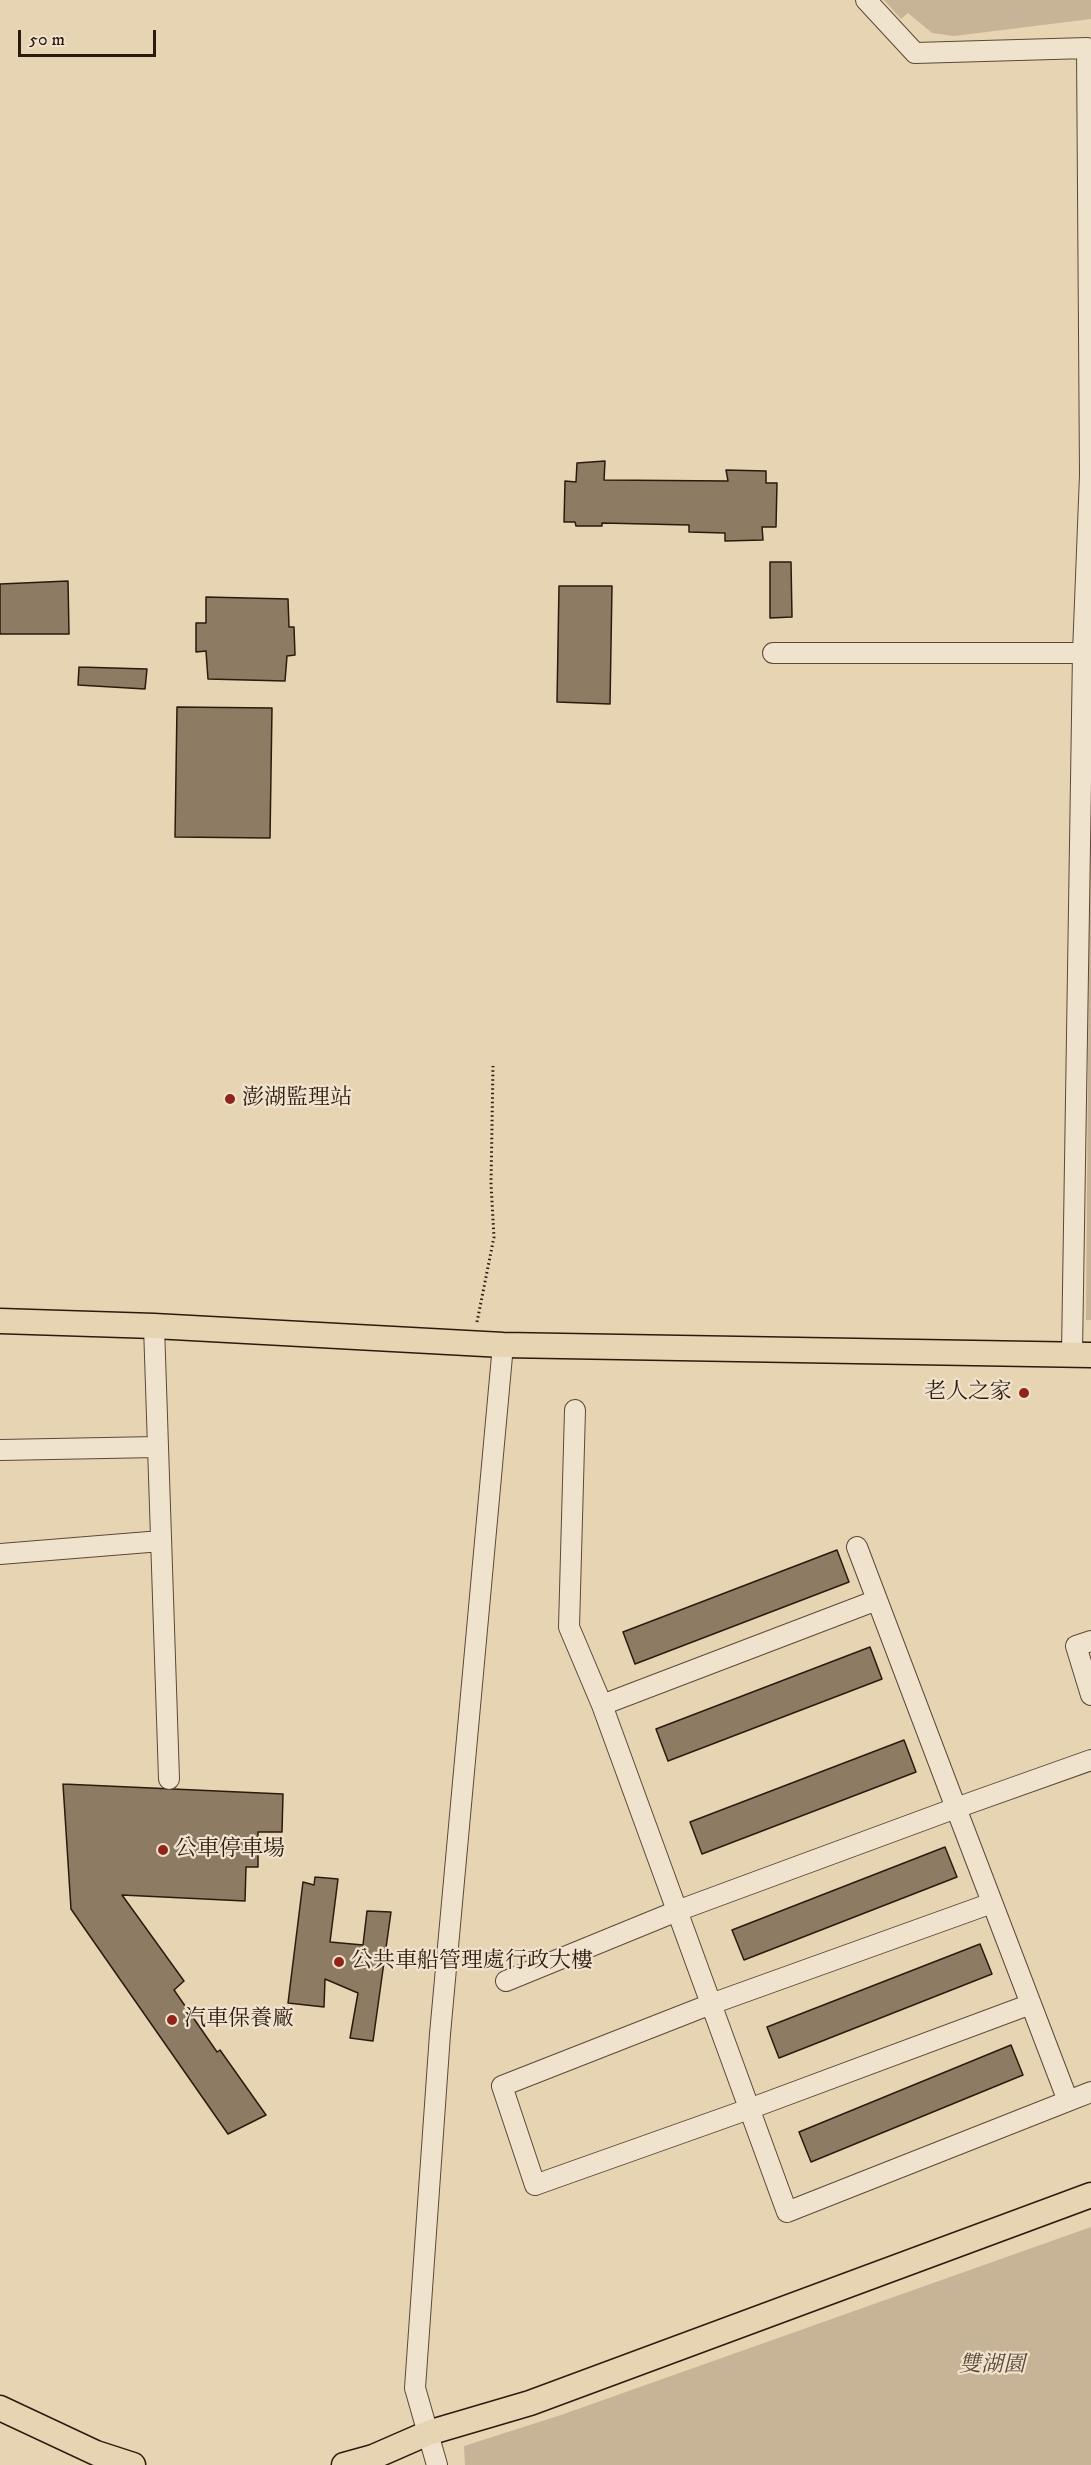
<!DOCTYPE html>
<meta charset="utf-8">
<style>
body{margin:0}
#map{position:relative;width:1091px;height:2465px;overflow:hidden;background:#e7d4b3;font-family:"IM FELL DW Pica",serif}
canvas{display:block}
.scale{position:absolute;left:18px;top:30px;width:138px;height:27px;box-sizing:border-box;border:3px solid #2d1a0e;border-top:0;padding-left:8px;font-size:18px;line-height:21px;white-space:nowrap;color:#2d1a0e;-webkit-text-stroke:4px #efe3ce;paint-order:stroke}
</style>
<div id="map">
<canvas width="1091" height="2465"></canvas>
<div class="scale">50 m</div>
</div>
<script>
const ctx = document.querySelector('canvas').getContext('2d');
ctx.lineJoin = 'round';
function fillPath(path, color) { ctx.fillStyle = color; ctx.fill(path, 'evenodd'); }
const toPath = rows => new Path2D(rows.map(r => 'M' + r).join(''));
function strokePath(path, color, width, dash) { ctx.strokeStyle = color; ctx.lineWidth = width; ctx.lineCap = dash ? 'butt' : 'round'; ctx.setLineDash(dash || []); ctx.stroke(path); }
function label(font, color, halo, rows, align = 'center') {
  ctx.font = font + ' "IM FELL DW Pica","Noto Serif TC",serif'; ctx.lineWidth = 4.5; ctx.setLineDash([]); ctx.textBaseline = 'middle'; ctx.strokeStyle = halo; ctx.fillStyle = color; for (const [text, x, y, turn = 0] of rows) {
    ctx.save(); ctx.translate(x, y); ctx.rotate((+turn || 0) * Math.PI / 180); ctx.textAlign = isNaN(turn) ? turn : align; if (halo) ctx.strokeText(text, 0, 0); ctx.fillText(text, 0, 0); ctx.restore();
  }
}
const green = toPath([
 [884,0,1091,0,1091,19,954,36,932,33,908,13,901,19],
 [1091,673,1091,1320,1086,1320],
 [1091,2227,1091,2465,465,2465,464,2446,561,2415]
]);
const building = toPath([
 [605,461,604,480,728,481,726,470,766,471,766,483,777,483,776,527,762,527,763,540,725,541,725,533,689,532,689,525,602,523,602,526,576,526,575,522,564,522,565,481,576,482,577,463,605,461],
 [770,562,791,562,792,617,770,618,770,562],
 [68,581,69,634,0,634,0,584,68,581],
 [559,586,612,586,610,704,557,702,559,586],
 [206,597,288,599,289,627,294,627,295,655,287,656,285,681,208,679,206,651,196,652,196,623,206,623,206,597],
 [79,667,147,669,145,689,78,685,79,667],
 [177,707,272,708,270,838,175,837,177,707],
 [837,1550,849,1582,635,1664,623,1632,837,1550],
 [870,1647,882,1679,668,1761,656,1729,870,1647],
 [904,1740,916,1772,702,1854,690,1822,904,1740],
 [63,1784,283,1794,282,1832,258,1832,258,1867,246,1867,245,1901,122,1895,184,1981,174,1990,217,2052,220,2050,266,2115,228,2134,71,1909,63,1784],
 [945,1847,957,1877,744,1960,732,1930,945,1847],
 [315,1877,338,1879,330,1942,363,1945,367,1911,391,1912,373,2041,350,2038,358,1993,325,1979,324,2007,288,2003,303,1882,314,1885,315,1877],
 [980,1944,992,1974,779,2058,767,2027,980,1944],
 [1011,2045,1023,2075,811,2162,799,2132,1011,2045]
]);
const path = toPath([
 [477,1322,494,1237,491,1184,493,1066]
]);
const minor = toPath([
 [866,0,915,53,1087,48,1090,475,1083,653,1072,1353],
 [773,653,1083,653],
 [154,1326,169,1779],
 [575,1410,569,1627,602,1705],
 [0,1450,157,1447],
 [0,1554,161,1541],
 [877,1600,602,1705,787,2212,1068,2101],
 [1091,1641,1076,1646,1091,1695],
 [1091,1760,956,1808,1068,2101,1091,2092],
 [992,1903,711,2004,502,2086,535,2185,749,2109,1031,2004],
 [506,1981,677,1911,956,1808,857,1547],
 [437,2465,415,2388,440,2034,503,1345]
]);
const major = toPath([
 [0,1321,154,1326,503,1345,1091,1355],
 [0,2408,96,2453,133,2465],
 [344,2465,373,2457,428,2433,530,2403,1091,2195]
]);
const markers = [
 [230,1099,6,"#8f2418"],
 [1024,1393,6,"#8f2418"],
 [163,1850,6,"#8f2418"],
 [339,1962,6,"#8f2418"],
 [172,2020,6,"#8f2418"]
];
const poiNames = [
 ["澎湖監理站",242,1099],
 ["老人之家",1012,1393,"right"],
 ["公車停車場",175,1850],
 ["公共車船管理處行政大樓",351,1962],
 ["汽車保養廠",184,2020]
];
const parkNames = [
 ["雙湖園",992,2366]
];
fillPath(green, '#c7b497');
fillPath(building, '#8e7b64');
strokePath(building, '#2d1a0e', 1.5);
strokePath(minor, '#5c4837', 22);
strokePath(major, '#2d1a0e', 27);
strokePath(path, '#2d1a0e', 3, [1.5, 3]);
strokePath(minor, '#efe3ce', 20);
strokePath(major, '#e7d4b3', 24);
for (const [x, y, r, color] of markers) { const dot = new Path2D(); dot.arc(x, y, r, 0, 2 * Math.PI); ctx.fillStyle = color; ctx.fill(dot); strokePath(dot, '#efe3ce', 2); }
label('22px', '#2d1a0e', '#efe3ce', poiNames, 'left');
label('italic 22px', '#5b4837', '#efe3ce', parkNames);
</script>
